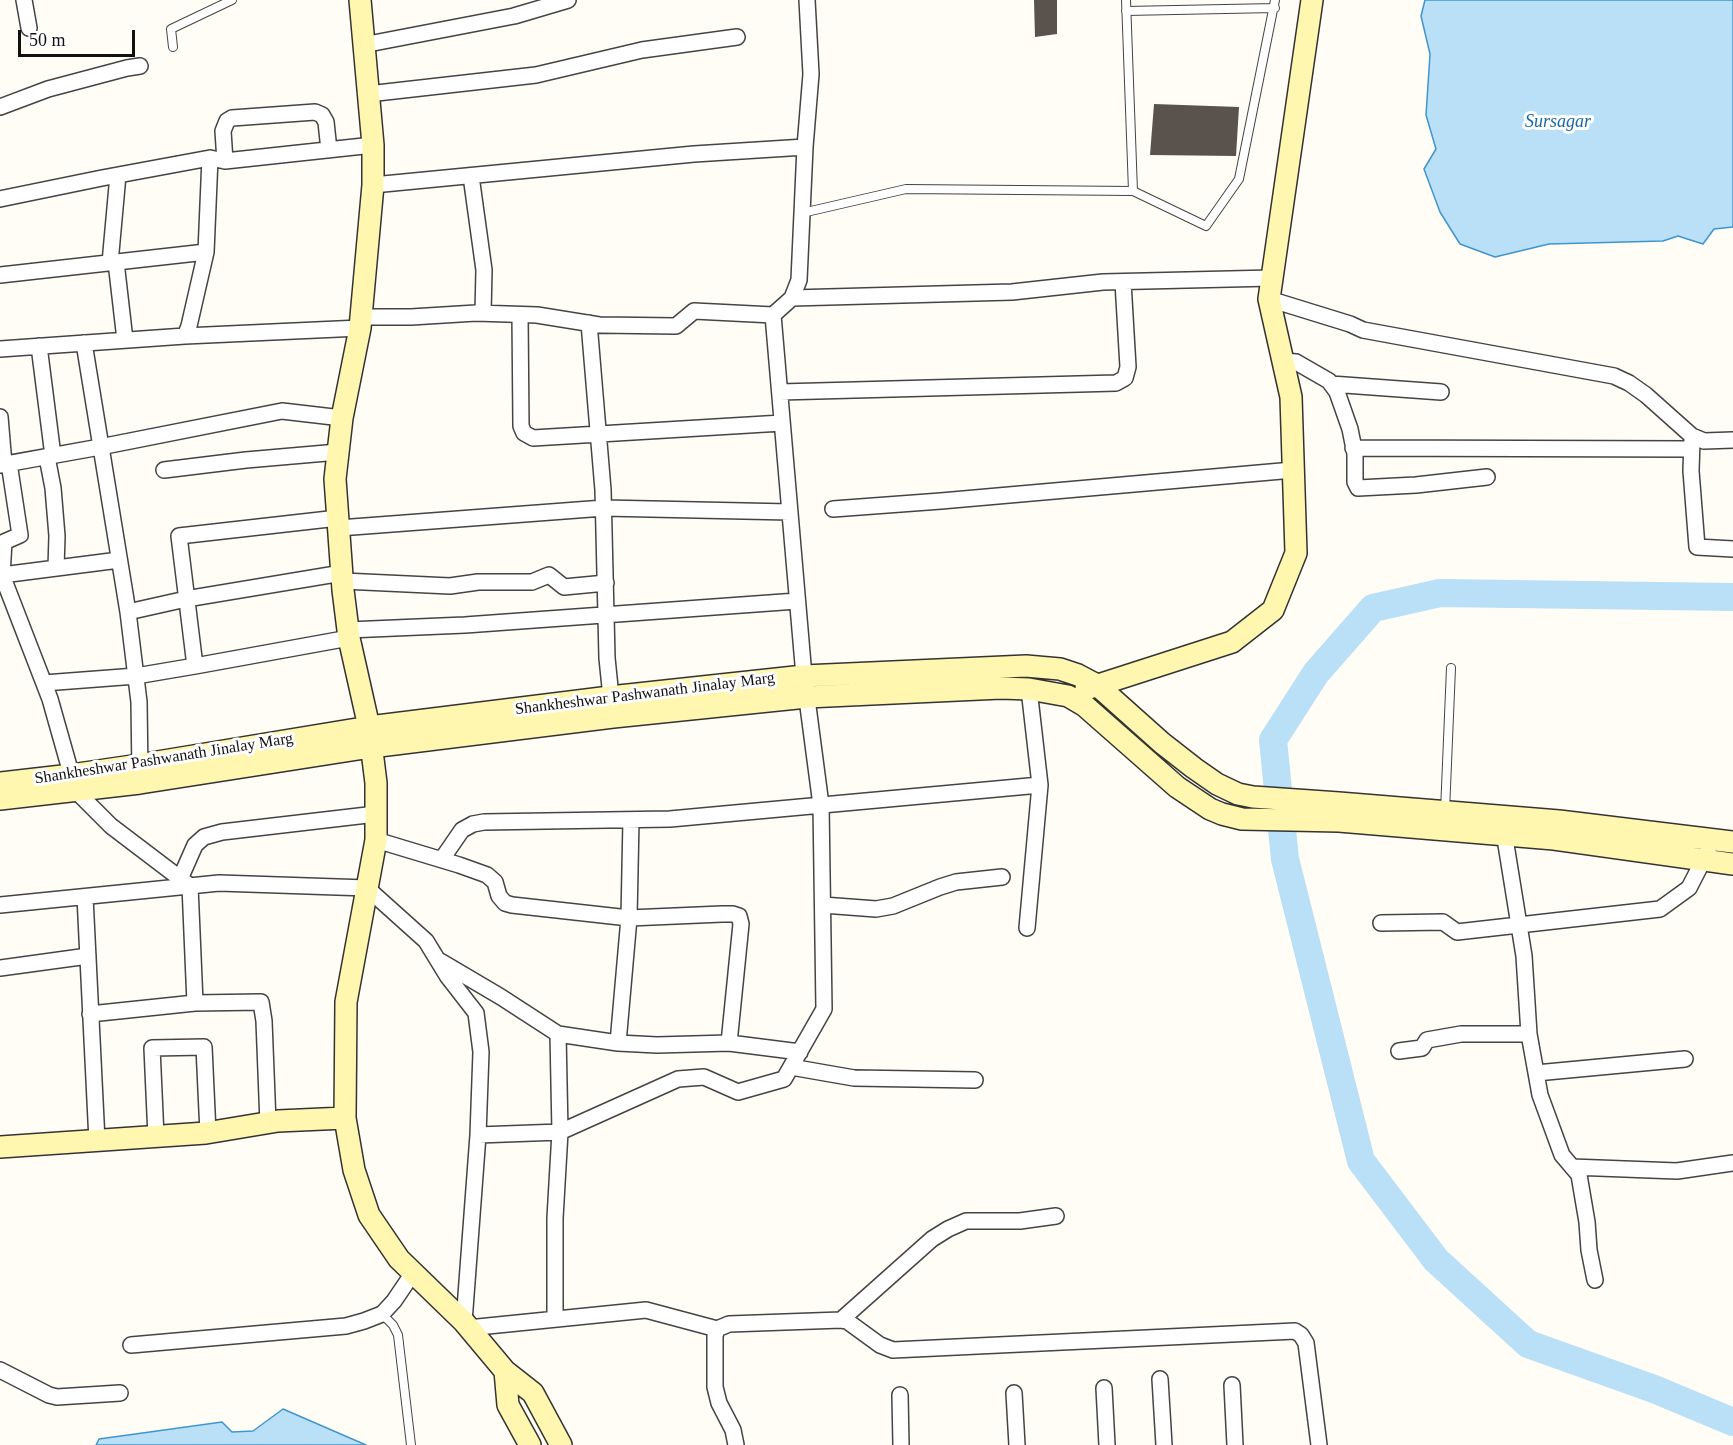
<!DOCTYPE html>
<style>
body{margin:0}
#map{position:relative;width:1733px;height:1445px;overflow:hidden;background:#fffdf5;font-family:"Times New Roman",serif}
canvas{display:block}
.scale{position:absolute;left:18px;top:30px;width:117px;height:27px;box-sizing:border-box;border:3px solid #111;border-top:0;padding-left:8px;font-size:18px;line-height:21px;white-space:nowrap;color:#111;-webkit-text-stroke:4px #fff;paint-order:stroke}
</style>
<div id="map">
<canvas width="1733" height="1445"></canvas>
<div class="scale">50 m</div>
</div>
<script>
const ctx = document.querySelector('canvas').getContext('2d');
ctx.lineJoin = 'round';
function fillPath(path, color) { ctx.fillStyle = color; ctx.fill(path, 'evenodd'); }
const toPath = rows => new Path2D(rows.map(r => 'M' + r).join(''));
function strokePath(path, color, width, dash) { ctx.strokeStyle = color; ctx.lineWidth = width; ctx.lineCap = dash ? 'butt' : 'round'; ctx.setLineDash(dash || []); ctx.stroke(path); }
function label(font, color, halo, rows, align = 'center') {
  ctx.font = font + ' "Times New Roman",serif'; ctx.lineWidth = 6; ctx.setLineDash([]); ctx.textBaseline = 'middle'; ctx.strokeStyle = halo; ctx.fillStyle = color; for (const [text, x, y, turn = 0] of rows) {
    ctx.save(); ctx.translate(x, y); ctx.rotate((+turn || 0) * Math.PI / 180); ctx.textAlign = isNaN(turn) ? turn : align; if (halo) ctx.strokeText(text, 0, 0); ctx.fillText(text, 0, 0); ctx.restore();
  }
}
const water = toPath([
 [1425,0,1733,0,1733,227,1714,229,1703,244,1678,236,1663,241,1549,244,1495,257,1460,244,1440,212,1424,169,1436,149,1426,115,1430,54,1421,16,1425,0],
 [283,1409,366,1445,96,1445,99,1439,222,1422,232,1432,253,1431,283,1409]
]);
const river = toPath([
 [1733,597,1440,593,1373,608,1316,673,1273,740,1285,859,1361,1161,1436,1260,1528,1344,1654,1389,1733,1422]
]);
const building = toPath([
 [1034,0,1057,0,1057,34,1035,37],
 [1154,104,1239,107,1236,156,1150,155]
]);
const lane = toPath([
 [1126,11,1275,8],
 [173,47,171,29,232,0],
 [1133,191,1206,226,1239,179,1275,0],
 [802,213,906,189,1133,191,1126,0],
 [1445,811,1451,668],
 [382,1314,393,1325,398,1335,411,1445]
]);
const street = toPath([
 [24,0,29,28],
 [363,45,514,16,568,0],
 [368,94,536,75,642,50,737,37],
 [0,107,48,89,127,68,140,66],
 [805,147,811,74,807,0],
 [225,161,223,131,227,121,232,118,315,112,322,115,326,122,329,150],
 [471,176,484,270,483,313],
 [0,199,102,178,210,158,225,161,373,145],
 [116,262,125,340],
 [110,263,118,175],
 [0,275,206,252],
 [792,298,1012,292,1103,282,1272,278],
 [1269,299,1350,324,1363,330,1614,376,1629,383,1646,395,1692,436,1704,441,1733,440],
 [520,315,521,426,524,433,533,438,782,423],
 [362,317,411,317,476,313,537,315,599,325,676,326,694,311,773,315,792,298,799,280,805,147,694,154,373,185],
 [589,323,603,490,607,658,612,707],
 [185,336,189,326,206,252,210,158],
 [84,343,128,612,139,702,140,774],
 [39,346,53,456],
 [0,349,185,336,360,328],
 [1283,361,1296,362,1329,381,1337,392,1350,429,1355,454,1355,482,1358,488,1416,485,1487,477],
 [1331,384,1441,392],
 [780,392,1116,383,1125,378,1128,367,1123,282],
 [0,417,4,464],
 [1692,439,1691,471,1697,547,1733,549],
 [1353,448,1691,449],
 [47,457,53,488,57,536,56,568],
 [0,465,100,447,282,411,342,418],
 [164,470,246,460,338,452],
 [833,509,941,501,1293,470],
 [339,528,604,508,790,512],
 [119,560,2,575,50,699,76,791,111,826,190,886,195,1003],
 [0,575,2,575,4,542,20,535,9,463],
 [343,581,450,586,478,582,532,582,549,575,564,587,606,583],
 [128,612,186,599,342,573],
 [348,630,465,625,797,601],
 [195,666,349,638],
 [44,683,136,676,195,666,179,536,338,518],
 [1503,826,1524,956,1529,1034,1540,1095,1562,1155,1579,1175,1587,1222,1589,1250,1595,1280],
 [376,840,459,865,487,875,495,882,499,896,505,903,512,905,629,918,722,914,733,914,739,916,741,924,729,1043],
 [442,859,462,830,473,824,484,822,670,819,1040,785],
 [180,879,195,845,204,837,222,832,376,814],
 [85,897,97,1141],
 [0,905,219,883,367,888,426,941,448,977,476,1013,481,1052,478,1135,464,1322],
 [823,905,876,909,893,906,940,887,956,882,1002,877],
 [1381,923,1443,922,1457,932,1660,909,1689,888,1708,851],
 [1027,928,1040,785,1029,689],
 [440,961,501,997,558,1034,618,1043,657,1045,729,1043,800,1052],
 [0,968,88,956],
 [90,1014,195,1003,261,1002,264,1021,268,1123],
 [618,1043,629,918,631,820],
 [1399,1051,1422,1048,1427,1040,1461,1034,1529,1034],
 [791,1067,854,1078,975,1080],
 [1536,1073,1685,1059],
 [478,1135,560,1132,678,1079,704,1077,738,1092,784,1079,824,1009,821,805,804,676,773,315],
 [156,1137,152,1048,204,1047,208,1133],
 [1572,1167,1677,1171,1733,1163],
 [555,1319,555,1218,560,1132,558,1034],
 [841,1320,932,1239,948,1229,966,1221,1020,1221,1056,1216],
 [468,1328,646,1310,717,1329],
 [131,1345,346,1326,364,1321,382,1314,394,1301,413,1273],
 [0,1370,49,1395,57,1397,120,1393],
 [1160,1379,1164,1445],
 [1232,1385,1235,1445],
 [1104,1388,1107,1445],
 [1014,1393,1017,1445],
 [900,1395,901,1445],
 [736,1445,733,1430,719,1403,715,1387,715,1336,717,1329,729,1324,841,1320,847,1321,880,1345,893,1350,1295,1331,1301,1335,1306,1343,1319,1445]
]);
const secondary = toPath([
 [360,0,373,145,373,185,360,328,342,418,335,479,343,590,349,638,369,727,376,783,376,840,346,1002,345,1118,354,1170,369,1215,399,1259,464,1322,505,1371,533,1393,561,1445],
 [1086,689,1232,642,1273,610,1296,553,1291,397,1269,299,1312,0],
 [0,783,71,775,139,765,369,727,610,697,804,676,1026,666,1060,669,1078,675,1097,685,1162,743,1194,768,1217,784,1238,794,1253,797,1339,803,1559,821,1733,842],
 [0,799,140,783,371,747,613,717,807,697,1001,688,1029,689,1068,696,1085,706,1177,787,1210,809,1222,814,1242,819,1339,821,1554,839,1733,864],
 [0,1147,206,1133,278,1121,345,1118],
 [505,1371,508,1405,530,1445]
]);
const streetNames = [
 ["Shankheshwar Pashwanath Jinalay Marg",645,694,-7],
 ["Shankheshwar Pashwanath Jinalay Marg",164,759,-9]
];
const waterNames = [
 ["Sursagar",1558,122]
];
fillPath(water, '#b9e0f7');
strokePath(water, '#3f96cf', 1.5);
strokePath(river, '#b9e0f7', 28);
fillPath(building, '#5a524d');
strokePath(lane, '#444', 10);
strokePath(street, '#444', 18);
strokePath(secondary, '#333', 24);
strokePath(lane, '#fff', 8);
strokePath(street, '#fff', 15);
strokePath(secondary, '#fff6b0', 21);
label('16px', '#111', '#fff', streetNames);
label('italic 18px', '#1768a6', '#fff', waterNames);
</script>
